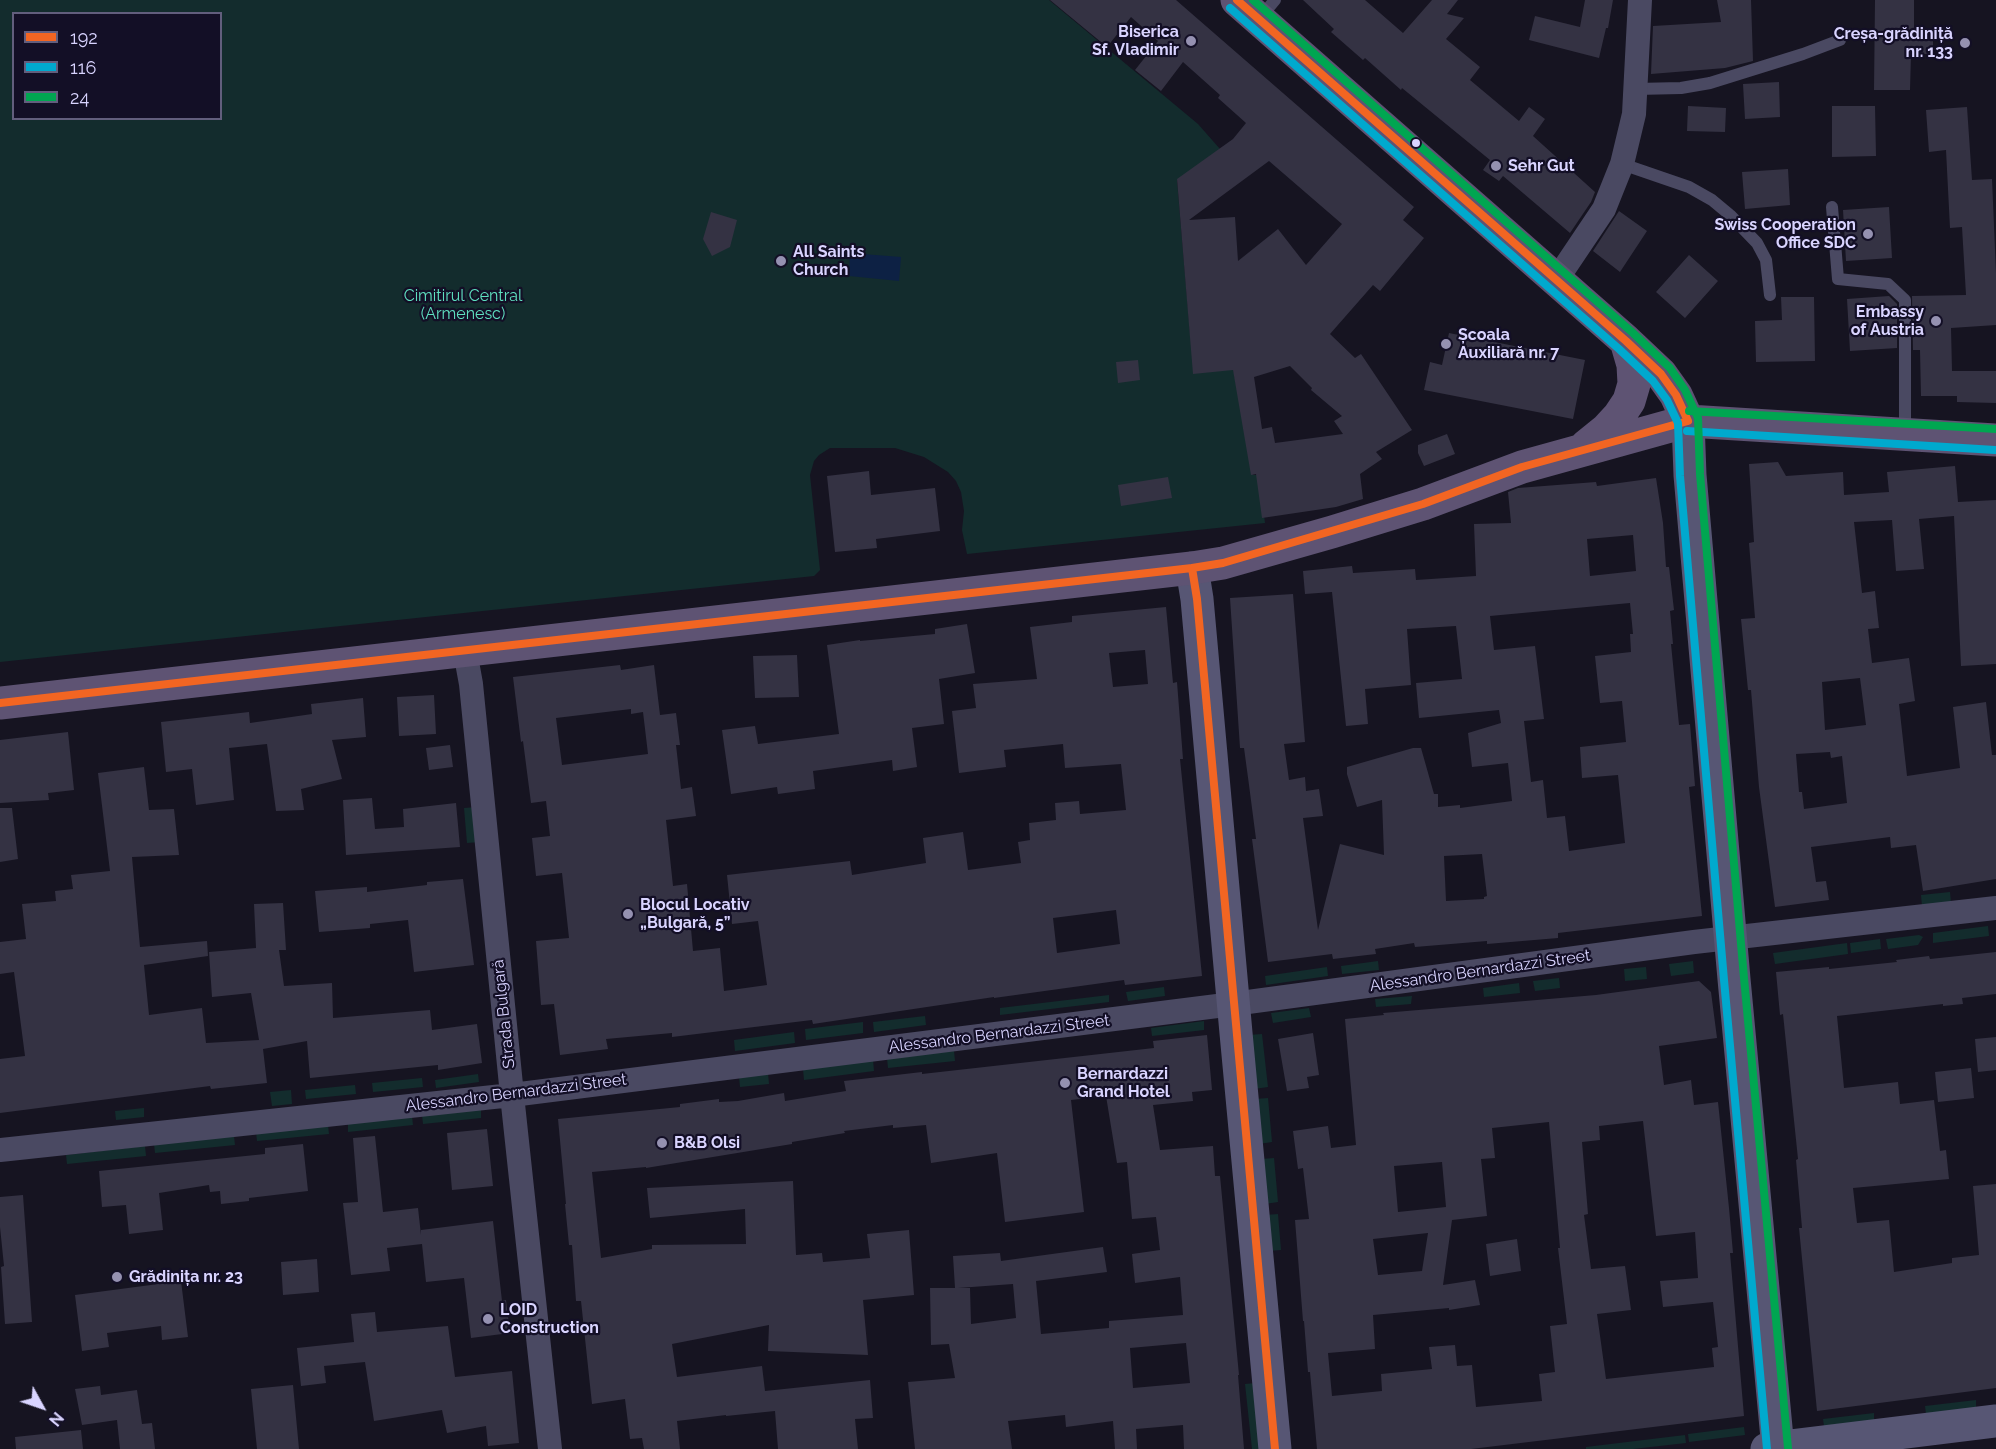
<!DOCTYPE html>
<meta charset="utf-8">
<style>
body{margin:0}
#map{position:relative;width:1996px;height:1449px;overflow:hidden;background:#161421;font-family:Raleway,sans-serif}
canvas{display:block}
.legend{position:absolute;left:12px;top:12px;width:210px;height:108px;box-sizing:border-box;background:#130f26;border:2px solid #625e7d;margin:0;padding:8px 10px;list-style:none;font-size:18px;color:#d9d4ff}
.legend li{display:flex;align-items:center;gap:12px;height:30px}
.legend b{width:30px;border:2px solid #625e7d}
.north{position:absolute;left:12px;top:1377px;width:60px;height:60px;-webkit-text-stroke:4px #130f26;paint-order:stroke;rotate:130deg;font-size:16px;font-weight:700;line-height:24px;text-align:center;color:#d9d4ff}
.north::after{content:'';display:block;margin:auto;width:21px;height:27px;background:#d9d4ff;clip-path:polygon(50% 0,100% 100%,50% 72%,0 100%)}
</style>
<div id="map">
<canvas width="1996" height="1449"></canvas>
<ul class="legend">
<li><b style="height:8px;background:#f26522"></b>192</li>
<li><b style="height:8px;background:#00a9ce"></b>116</li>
<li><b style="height:8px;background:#00a651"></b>24</li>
</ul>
<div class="north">N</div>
</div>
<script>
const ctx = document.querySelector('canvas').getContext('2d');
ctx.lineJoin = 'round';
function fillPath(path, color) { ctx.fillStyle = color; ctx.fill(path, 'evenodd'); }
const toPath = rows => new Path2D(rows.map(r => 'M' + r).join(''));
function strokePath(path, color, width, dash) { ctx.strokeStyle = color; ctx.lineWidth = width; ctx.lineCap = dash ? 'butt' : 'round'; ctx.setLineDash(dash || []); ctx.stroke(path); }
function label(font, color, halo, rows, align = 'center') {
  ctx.font = font + ' Raleway,sans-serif'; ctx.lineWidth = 4.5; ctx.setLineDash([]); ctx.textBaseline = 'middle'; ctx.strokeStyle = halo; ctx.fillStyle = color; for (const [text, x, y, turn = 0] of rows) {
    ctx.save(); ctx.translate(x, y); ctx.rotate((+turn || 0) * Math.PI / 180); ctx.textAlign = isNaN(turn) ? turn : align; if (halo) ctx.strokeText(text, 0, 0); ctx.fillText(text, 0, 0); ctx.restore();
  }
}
const green = toPath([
 [0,0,1049,0,1198,124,1220,149,1177,180,1190,333,1232,362,1253,475,1259,475,1265,523,967,554,962,530,964,511,961,492,956,481,948,472,924,457,895,448,830,448,819,455,814,461,810,475,820,570,814,576,0,662],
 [14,14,220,14,220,118,14,118],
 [477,807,480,842,467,843,464,808],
 [1950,892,1951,903,1922,906,1921,895],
 [1988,926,1989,936,1933,943,1933,933],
 [1919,935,1923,937,1918,945,1888,949,1886,939],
 [1880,939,1881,949,1851,953,1850,943],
 [1847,943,1848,954,1775,964,1773,953],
 [1378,961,1379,970,1342,974,1341,966],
 [1693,961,1694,973,1671,976,1669,964],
 [1327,967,1328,976,1266,985,1265,976],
 [1646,967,1647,979,1625,981,1624,969],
 [1559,978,1560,988,1535,991,1533,981],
 [1519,983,1520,993,1484,997,1483,988],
 [1164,987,1165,996,1128,1001,1126,992],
 [1109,995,1109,1002,1000,1015,1000,1008],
 [1412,996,1411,1004,1376,1007,1375,999],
 [1309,1008,1311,1017,1273,1023,1271,1013],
 [925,1016,926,1025,874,1032,873,1022],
 [1204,1021,1204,1030,1152,1036,1151,1028],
 [863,1022,863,1033,806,1040,805,1029],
 [794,1032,795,1043,735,1051,734,1040],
 [1262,1034,1268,1087,1254,1089,1248,1035],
 [954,1051,955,1061,888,1068,887,1058],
 [873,1059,874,1071,804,1080,803,1069],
 [768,1073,769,1084,740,1087,739,1077],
 [478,1074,479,1082,436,1088,435,1080],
 [422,1078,423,1087,373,1092,372,1083],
 [355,1085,356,1094,306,1099,305,1090],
 [291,1090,292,1104,272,1106,270,1092],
 [1268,1098,1272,1142,1259,1144,1255,1099],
 [144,1108,144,1117,116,1120,115,1111],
 [481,1109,481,1118,423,1124,422,1115],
 [412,1116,413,1125,348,1132,348,1123],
 [328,1125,329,1134,257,1141,256,1132],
 [234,1136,235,1145,155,1153,154,1144],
 [145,1146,146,1156,67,1164,66,1155],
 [1274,1158,1278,1202,1265,1204,1261,1159],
 [1278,1214,1281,1250,1269,1251,1265,1215],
 [1256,1383,1263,1449,1252,1449,1245,1384],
 [1976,1400,1976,1408,1926,1414,1925,1406],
 [1874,1413,1874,1420,1824,1426,1823,1419],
 [1744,1427,1745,1435,1689,1442,1688,1434],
 [1685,1435,1686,1443,1633,1449,1586,1449,1586,1447]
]);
const water = toPath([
 [850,253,901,257,899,281,849,276]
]);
const building = toPath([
 [1050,0,1176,0,1414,207,1403,220,1424,238,1380,291,1373,285,1330,334,1355,358,1361,354,1412,430,1376,452,1382,459,1360,474,1363,499,1336,507,1262,518,1256,474,1251,475,1233,370,1193,374,1177,179,1233,139,1246,123,1218,98,1220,95,1183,62,1161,91,1135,70,1158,41,1131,17,1107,47],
 [1269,161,1342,224,1306,265,1278,229,1238,261,1235,217,1189,220],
 [1290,366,1312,388,1311,390,1342,416,1334,421,1343,434,1275,443,1272,427,1262,429,1254,377],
 [1303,0,1365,0,1403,33,1432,0,1458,0,1447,14,1464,18,1446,39,1480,67,1470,80,1519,121,1529,107,1545,119,1533,136,1595,192,1591,202,1570,233,1503,176,1499,181,1483,170,1490,160,1402,88,1401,90,1365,58,1363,60,1331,32,1334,29],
 [1585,0,1613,0,1608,28,1606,28,1599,58,1529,40,1535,16,1580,27],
 [1717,0,1751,0,1753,61,1725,68,1651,74,1653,26,1721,22],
 [1875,0,1914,0,1914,33,1933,33,1933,54,1911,54,1910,90,1874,90],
 [1779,82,1780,117,1745,119,1743,84],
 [1688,106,1726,108,1725,132,1687,131],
 [1832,106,1875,106,1876,156,1832,157],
 [1967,107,1972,180,1992,179,1996,273,1996,325,1951,328,1952,371,1996,371,1996,403,1957,402,1957,396,1921,396,1920,350,1913,350,1912,296,1966,295,1962,227,1950,228,1946,150,1929,152,1926,110],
 [1788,169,1790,205,1745,209,1742,172],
 [1889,207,1892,258,1846,261,1843,210],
 [1619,211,1647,231,1620,272,1593,251],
 [711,212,737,220,730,247,712,256,703,239],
 [1689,255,1718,281,1685,318,1656,292],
 [1889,296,1897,304,1897,348,1850,351,1847,299],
 [1781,297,1814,297,1815,361,1756,362,1755,321,1782,320],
 [1449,333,1585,360,1573,419,1424,390,1430,362,1442,365],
 [1138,360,1140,380,1118,383,1116,362],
 [1447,434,1455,454,1424,466,1418,453,1418,445],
 [1778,462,1786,476,1843,472,1844,495,1889,492,1887,472,1955,466,1958,502,1996,500,1996,664,1961,666,1954,516,1919,519,1924,569,1896,571,1892,520,1854,522,1862,593,1875,591,1877,610,1879,628,1868,629,1872,663,1909,658,1915,701,1899,704,1907,776,1960,768,1953,707,1986,702,1992,755,1996,755,1996,879,1923,891,1916,845,1891,848,1890,837,1811,847,1816,882,1826,881,1829,900,1775,907,1759,787,1751,690,1748,690,1741,619,1755,618,1749,543,1754,542,1749,464],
 [1860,678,1866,725,1825,730,1822,682],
 [1830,752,1831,758,1842,756,1847,803,1804,809,1802,792,1799,792,1796,754],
 [869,471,871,495,935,488,940,531,876,539,877,548,835,552,827,476],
 [1168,477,1172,498,1121,506,1118,485],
 [1656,478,1663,523,1666,567,1669,567,1674,610,1670,611,1673,644,1671,644,1679,725,1690,724,1695,786,1689,787,1702,916,1558,933,1558,938,1487,944,1487,941,1415,947,1414,943,1375,949,1376,954,1333,959,1332,954,1268,962,1252,839,1256,839,1249,785,1244,748,1240,748,1230,598,1293,594,1305,742,1284,744,1289,780,1305,777,1306,791,1319,789,1323,816,1303,818,1318,930,1340,844,1384,855,1382,800,1357,807,1347,774,1347,767,1413,748,1421,748,1434,794,1438,794,1438,807,1460,805,1460,808,1512,801,1508,763,1472,767,1468,733,1501,723,1499,710,1419,718,1416,683,1462,679,1456,626,1407,629,1411,685,1365,689,1368,724,1346,726,1332,592,1305,594,1303,571,1352,566,1353,573,1415,569,1416,580,1476,576,1474,524,1511,523,1508,492,1518,488,1596,482,1597,486],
 [1633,535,1636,571,1590,576,1587,539],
 [1630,603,1633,634,1630,634,1631,652,1595,656,1600,703,1622,701,1626,742,1580,747,1582,778,1618,775,1625,843,1569,851,1565,816,1547,818,1543,780,1531,782,1524,721,1544,719,1535,646,1494,650,1490,616],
 [1482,854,1487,896,1484,897,1484,899,1446,901,1444,856],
 [1166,607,1173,683,1177,682,1183,759,1180,759,1202,976,1125,985,1124,980,994,998,994,997,813,1024,812,1020,672,1037,672,1033,606,1039,608,1049,560,1055,554,1004,541,1005,536,941,569,938,562,873,536,876,532,838,550,836,546,801,531,803,523,741,521,742,513,677,620,665,621,670,654,665,660,715,676,713,680,745,676,745,681,789,692,787,696,816,666,820,673,886,687,884,693,951,720,948,724,991,767,985,758,921,732,924,727,875,850,861,852,875,926,863,923,838,963,832,968,870,1021,863,1018,842,1030,840,1029,823,1056,820,1055,803,1079,801,1080,814,1126,810,1121,764,1065,768,1063,744,1004,750,1006,767,959,773,952,711,976,708,973,684,1037,679,1030,627,1072,622,1072,616],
 [1145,650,1148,684,1113,687,1109,653],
 [631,709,631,714,643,712,648,754,562,765,556,718],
 [1116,910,1120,944,1057,953,1053,918],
 [967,624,975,673,939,679,944,724,912,728,917,767,893,771,892,760,813,771,815,789,778,794,777,787,731,794,722,730,755,726,758,744,839,734,827,645,860,640,860,641,935,634,935,629],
 [797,655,799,697,755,698,753,656],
 [434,695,436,734,399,736,397,697],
 [363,698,366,737,332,740,342,779,301,789,304,810,276,811,267,744,229,748,234,800,196,805,192,769,166,772,161,722,249,712,250,723,312,714,311,704],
 [68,732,74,790,48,793,49,800,0,803,0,740],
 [450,745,453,767,429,770,426,748],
 [144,767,149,810,174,809,179,855,132,857,140,947,207,941,208,956,144,965,149,1015,202,1008,206,1043,259,1040,251,993,212,997,209,952,256,948,254,904,283,903,286,950,279,950,284,986,332,983,333,1018,430,1010,432,1030,477,1024,482,1063,438,1070,438,1065,310,1078,307,1041,263,1049,267,1083,211,1089,210,1086,0,1113,0,1059,25,1056,14,972,0,974,0,942,26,939,22,904,56,901,55,891,73,889,71,875,110,871,98,773],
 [372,798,375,829,404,827,403,809,456,803,460,847,346,855,343,800],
 [0,808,12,808,18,859,0,862],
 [463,879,474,965,414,972,408,920,370,924,370,928,319,932,315,891,367,887,367,892,427,885,427,882],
 [1996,952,1996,994,1962,998,1963,1004,1943,1006,1943,1004,1837,1016,1844,1088,1898,1082,1900,1104,1934,1100,1940,1151,1946,1150,1949,1179,1853,1188,1857,1223,1889,1220,1894,1272,1952,1263,1952,1258,1979,1255,1973,1186,1996,1184,1996,1388,1817,1411,1799,1228,1802,1228,1796,1160,1798,1159,1783,1014,1780,1015,1776,972,1829,967,1829,969,1897,962,1896,960,1929,956,1930,959],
 [1699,981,1711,992,1717,1038,1659,1046,1664,1085,1691,1080,1694,1105,1718,1102,1729,1208,1733,1253,1730,1253,1744,1416,1471,1449,1317,1449,1310,1372,1308,1372,1304,1321,1303,1321,1295,1220,1309,1219,1303,1168,1298,1169,1293,1131,1328,1126,1331,1148,1356,1145,1345,1019,1384,1015,1383,1013,1596,995],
 [1643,1121,1656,1236,1695,1232,1698,1278,1660,1281,1663,1307,1713,1302,1718,1347,1712,1348,1714,1367,1606,1379,1597,1314,1631,1310,1625,1266,1591,1269,1584,1215,1588,1214,1582,1142,1600,1140,1599,1126],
 [1549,1122,1560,1248,1558,1248,1567,1324,1550,1326,1555,1372,1539,1374,1542,1401,1476,1407,1472,1365,1457,1366,1455,1345,1429,1347,1432,1369,1381,1374,1382,1391,1332,1396,1328,1353,1375,1349,1373,1315,1449,1308,1449,1310,1480,1305,1475,1280,1443,1285,1452,1220,1487,1216,1481,1159,1495,1158,1492,1128],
 [1442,1162,1446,1207,1398,1212,1394,1166],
 [1428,1233,1422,1271,1378,1275,1373,1239],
 [1313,1033,1319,1075,1307,1077,1309,1088,1287,1091,1278,1039],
 [1207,1035,1212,1090,1192,1092,1193,1101,1153,1105,1160,1150,1213,1146,1215,1176,1220,1176,1239,1375,1238,1375,1244,1449,1184,1449,1183,1425,1136,1429,1137,1449,1115,1449,1113,1421,1066,1427,1065,1415,1008,1421,1012,1449,915,1449,908,1382,955,1378,949,1344,931,1345,930,1288,955,1288,953,1256,1000,1253,1001,1261,1103,1247,1107,1272,1036,1281,1041,1334,1109,1328,1109,1321,1183,1315,1180,1277,1135,1283,1132,1254,1160,1250,1156,1217,1132,1219,1127,1162,1117,1163,1106,1096,1071,1100,1084,1212,1005,1222,997,1153,931,1163,926,1125,893,1128,893,1125,844,1131,845,1133,792,1142,792,1144,646,1168,646,1167,592,1172,601,1258,652,1249,652,1245,746,1244,745,1209,650,1218,647,1188,793,1181,796,1255,822,1253,823,1262,870,1258,867,1234,909,1230,914,1295,863,1300,868,1355,768,1351,769,1325,672,1344,677,1377,762,1366,765,1391,870,1380,873,1418,855,1419,858,1449,778,1449,775,1411,726,1416,726,1415,677,1421,680,1449,644,1449,642,1438,630,1439,625,1399,592,1404,581,1301,576,1301,572,1245,569,1245,565,1204,566,1204,558,1119,680,1107,680,1104,719,1099,719,1102,738,1101,784,1093,785,1101,846,1091,844,1081,922,1072,922,1074,1154,1048,1153,1041],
 [1013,1284,1016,1318,971,1324,970,1288,958,1288],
 [1186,1343,1190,1383,1133,1388,1130,1348],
 [1996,1037,1996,1070,1978,1072,1975,1039],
 [1971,1068,1974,1098,1938,1102,1935,1072],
 [487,1129,493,1186,452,1190,447,1133],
 [375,1136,383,1212,418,1208,421,1235,421,1230,493,1221,502,1301,506,1300,510,1333,471,1338,464,1278,426,1282,422,1244,387,1248,390,1271,351,1275,343,1203,358,1202,353,1138],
 [303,1144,308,1191,249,1198,249,1201,221,1204,220,1191,210,1192,209,1185,159,1193,163,1230,129,1234,126,1205,102,1207,99,1171,265,1154,265,1148],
 [23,1195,32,1322,5,1324,1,1267,4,1266,0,1227,0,1197],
 [1517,1239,1521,1271,1490,1276,1486,1244],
 [317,1259,319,1292,283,1295,281,1262],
 [181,1281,188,1337,162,1340,161,1326,107,1333,109,1347,82,1351,75,1295],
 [375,1312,377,1332,448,1326,455,1377,512,1371,519,1443,488,1446,486,1426,447,1433,442,1410,374,1421,365,1362,324,1366,326,1383,301,1386,297,1348,354,1342,351,1314],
 [293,1385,299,1449,257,1449,251,1389],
 [100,1386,101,1395,137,1390,142,1424,152,1423,155,1449,120,1449,117,1420,82,1425,75,1389],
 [81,1430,83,1449,16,1449,15,1437]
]);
const service = toPath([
 [1260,18,1275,0],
 [1636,89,1681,88,1710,83,1803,54,1840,40],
 [1622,164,1689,187,1712,200,1730,215,1757,243,1766,260,1770,295],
 [1832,207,1838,279,1888,284,1905,300,1905,433]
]);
const minor = toPath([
 [1557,279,1604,209,1622,164,1634,114,1640,0],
 [465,651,471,684,512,1095,550,1449],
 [0,1150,512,1095,1233,1004,1694,942,1996,908]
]);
const secondary = toPath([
 [1688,421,1690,475,1734,979,1778,1449],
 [1192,568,1197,599,1236,1033,1275,1449],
 [1767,1449,1996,1421]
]);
const primary = toPath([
 [1237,0,1626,341,1661,374,1676,395,1688,421],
 [1586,446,1607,429,1619,416,1629,401,1634,384,1633,365,1626,341],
 [0,703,1192,568,1223,563,1332,532,1423,504,1522,467,1688,421,1996,440]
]);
const bus1 = toPath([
 [1192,568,1197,599,1275,1449],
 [0,703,1192,568,1223,563,1423,504,1522,467,1688,421,1676,395,1661,374,1626,341,1237,0]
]);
const bus2 = toPath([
 [1230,8,1619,349,1653,381,1667,400,1678,423,1680,476,1724,980,1767,1449],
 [1687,431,1995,450]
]);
const bus3 = toPath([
 [1253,0,1633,333,1670,368,1685,390,1698,418,1700,474,1744,978,1788,1448],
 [1689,411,1996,429]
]);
const markers = [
 [1191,41,6,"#9591b1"],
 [1965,43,6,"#9591b1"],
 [1416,143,5,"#d9d4ff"],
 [1496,166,6,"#9591b1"],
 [1868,234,6,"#9591b1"],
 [781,261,6,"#9591b1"],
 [1936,321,6,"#9591b1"],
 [1446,344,6,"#9591b1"],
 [628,914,6,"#9591b1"],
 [1065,1083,6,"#9591b1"],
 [662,1143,6,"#9591b1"],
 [117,1277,6,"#9591b1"],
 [488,1319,6,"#9591b1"]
];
const poiNames = [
 ["Biserica",1179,32,"right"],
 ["Sf. Vladimir",1179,50,"right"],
 ["Creșa-grădiniță",1953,34,"right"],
 ["nr. 133",1953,52,"right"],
 ["Sehr Gut",1508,166],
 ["Swiss Cooperation",1856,225,"right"],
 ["Office SDC",1856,243,"right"],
 ["All Saints",793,252],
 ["Church",793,270],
 ["Embassy",1924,312,"right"],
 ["of Austria",1924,330,"right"],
 ["Școala",1458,335],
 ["Auxiliară nr. 7",1458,353],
 ["Blocul Locativ",640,905],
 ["„Bulgară, 5”",640,923],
 ["Bernardazzi",1077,1074],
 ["Grand Hotel",1077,1092],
 ["B&B Olsi",674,1143],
 ["Grădinița nr. 23",129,1277],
 ["LOID",500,1310],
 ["Construction",500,1328]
];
const parkNames = [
 ["Cimitirul Central",463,296],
 ["(Armenesc)",463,314]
];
const streetNames = [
 ["Alessandro Bernardazzi Street",1480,971,-8],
 ["Strada Bulgară",504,1014,-96],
 ["Alessandro Bernardazzi Street",999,1034,-7],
 ["Alessandro Bernardazzi Street",516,1093,-7]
];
fillPath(green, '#132c2d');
fillPath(water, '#0d2144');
fillPath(building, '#343243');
strokePath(service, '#4a4962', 12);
strokePath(minor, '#4a4962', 24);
strokePath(secondary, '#575674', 33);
strokePath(primary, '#5e5373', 33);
strokePath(bus1, '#f26522', 8);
strokePath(bus2, '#00a9ce', 8);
strokePath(bus3, '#00a651', 8);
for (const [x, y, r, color] of markers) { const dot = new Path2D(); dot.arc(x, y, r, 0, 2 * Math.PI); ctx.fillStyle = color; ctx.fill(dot); strokePath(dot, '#130f26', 2); }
label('bold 16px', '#d9d4ff', '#130f26', poiNames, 'left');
label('16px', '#5fe0c0', '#130f26', parkNames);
label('16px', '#d9d4ff', '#130f26', streetNames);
</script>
